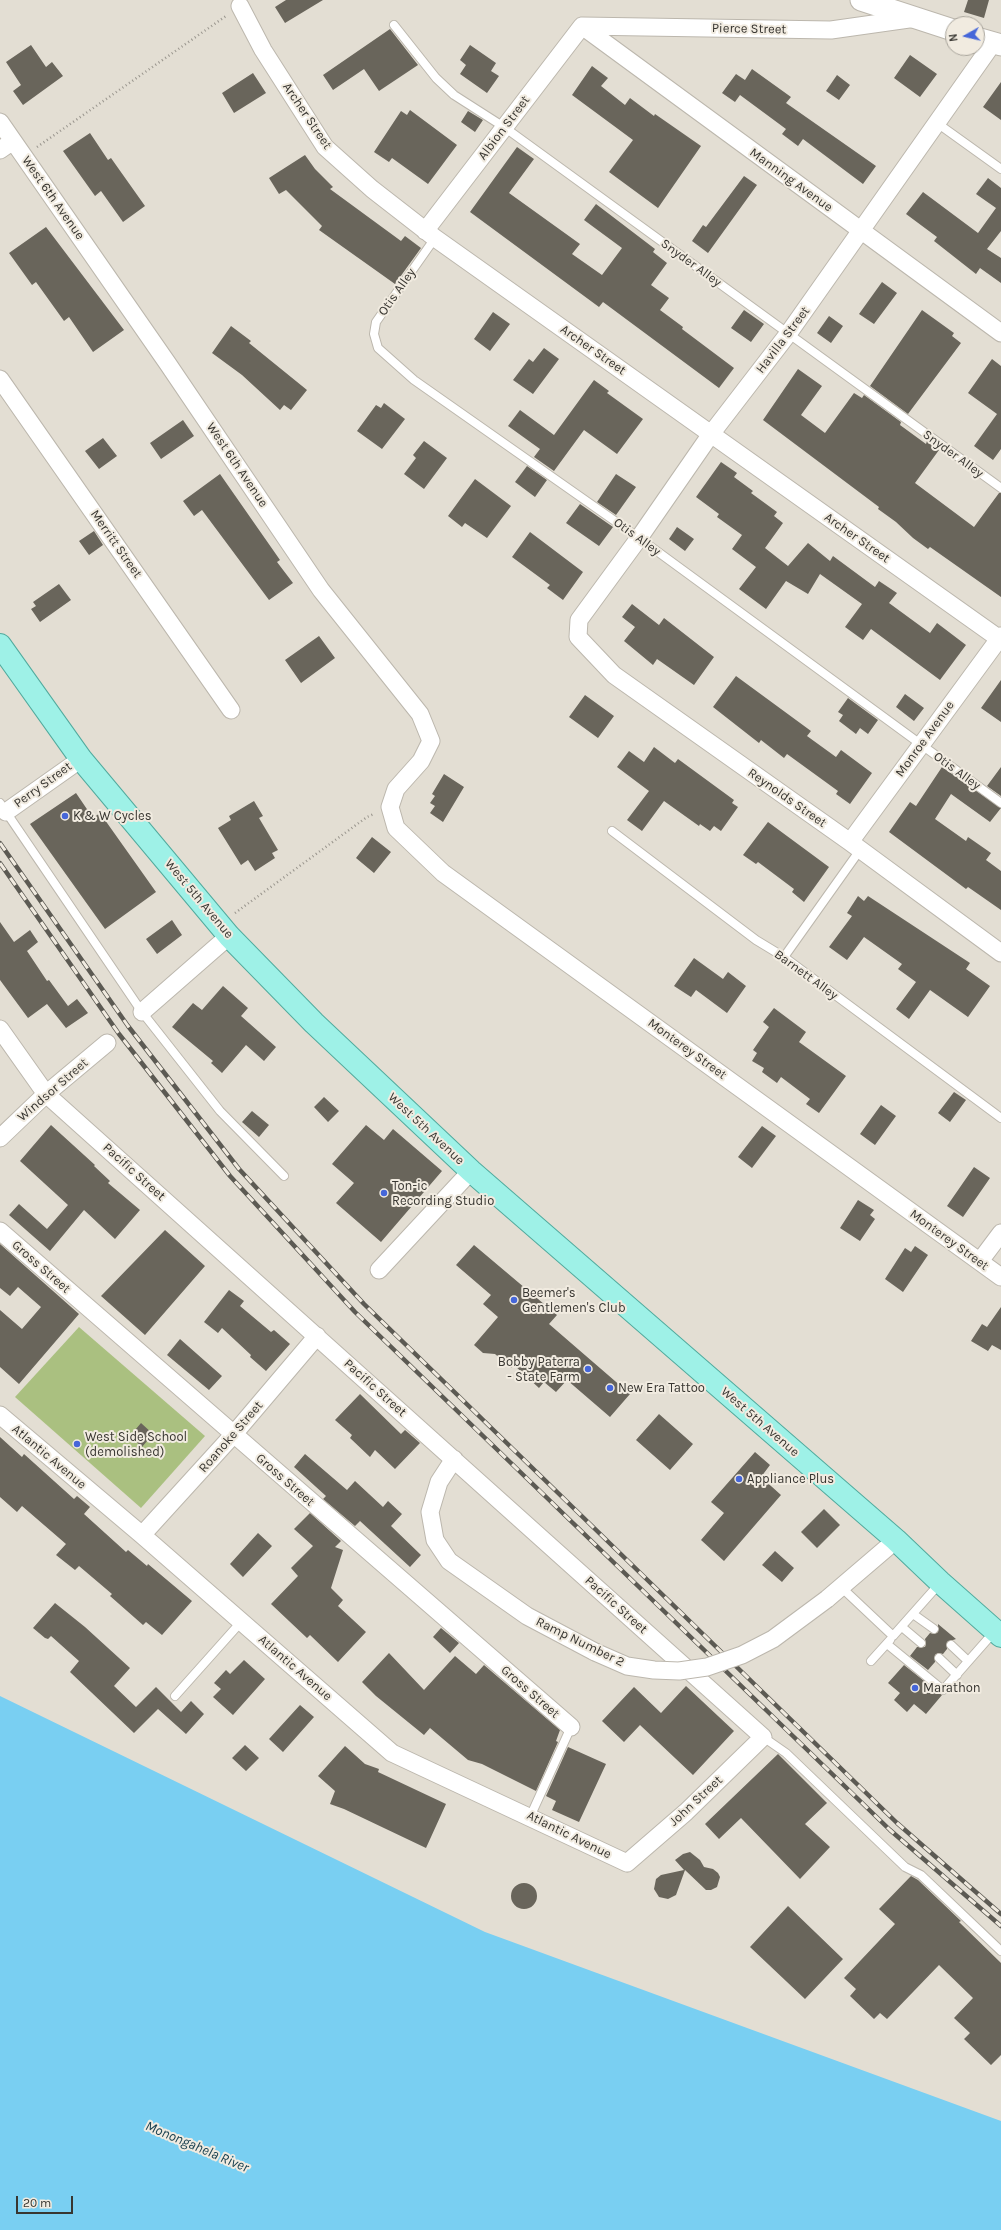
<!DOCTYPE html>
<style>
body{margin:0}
#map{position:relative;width:1001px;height:2230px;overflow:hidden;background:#e3ded3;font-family:Karla,sans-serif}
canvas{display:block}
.north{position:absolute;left:945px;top:16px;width:40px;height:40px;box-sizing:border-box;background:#f1ebe0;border:1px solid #a7a39a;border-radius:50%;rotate:262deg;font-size:11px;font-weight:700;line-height:16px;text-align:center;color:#383631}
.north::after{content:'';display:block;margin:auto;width:14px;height:18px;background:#4566d9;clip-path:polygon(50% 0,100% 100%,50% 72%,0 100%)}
.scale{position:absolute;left:16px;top:2196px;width:57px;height:18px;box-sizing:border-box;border:2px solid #383631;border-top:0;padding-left:5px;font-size:12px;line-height:14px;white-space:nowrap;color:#383631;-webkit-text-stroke:3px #f1ebe0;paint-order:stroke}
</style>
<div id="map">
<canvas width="1001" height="2230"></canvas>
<div class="north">N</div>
<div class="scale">20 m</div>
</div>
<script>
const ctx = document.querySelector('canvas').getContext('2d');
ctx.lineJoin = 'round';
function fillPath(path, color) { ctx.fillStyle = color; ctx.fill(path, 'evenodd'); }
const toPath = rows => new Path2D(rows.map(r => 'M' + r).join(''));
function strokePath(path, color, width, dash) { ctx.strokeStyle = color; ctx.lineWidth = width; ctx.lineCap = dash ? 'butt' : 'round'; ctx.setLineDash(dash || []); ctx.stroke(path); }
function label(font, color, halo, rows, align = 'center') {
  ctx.font = font + ' Karla,sans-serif'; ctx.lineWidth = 4; ctx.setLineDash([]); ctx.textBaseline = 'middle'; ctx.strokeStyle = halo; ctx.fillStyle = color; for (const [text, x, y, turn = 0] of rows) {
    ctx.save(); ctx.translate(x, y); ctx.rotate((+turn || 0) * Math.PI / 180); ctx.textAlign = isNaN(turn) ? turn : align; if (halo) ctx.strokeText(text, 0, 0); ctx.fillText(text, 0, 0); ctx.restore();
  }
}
const green = toPath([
 [79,1327,205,1436,141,1508,15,1397]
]);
const water = toPath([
 [0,1696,485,1932,1001,2121,1001,2230,0,2230]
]);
const building = toPath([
 [286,0,323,0,285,23,275,7],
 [968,0,989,0,984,18,964,12],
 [390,29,418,65,379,91,364,69,333,90,323,75],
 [31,45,46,67,52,62,63,76,23,105,13,91,21,85,6,62],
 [470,45,496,63,491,71,499,76,487,93,460,74,466,65,460,60],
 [910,55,937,74,920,97,894,78],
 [592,66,608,78,601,86,625,105,630,98,654,116,655,114,701,146,658,208,609,172,633,140,572,95],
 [752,69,791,97,786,103,876,166,863,184,803,139,798,146,782,134,786,129,740,95,735,102,722,93,736,74,745,80],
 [253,73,266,93,234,113,222,93],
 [837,75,850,85,839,100,826,91],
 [1001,82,1001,120,983,107],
 [410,110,457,145,428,184,392,158,389,162,374,152,401,111,407,115],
 [468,111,483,120,475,132,461,122],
 [90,133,108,160,111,158,145,206,123,222,101,191,95,196,63,151],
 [517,147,534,159,509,193,580,244,572,254,602,275,622,248,584,220,596,204,655,249,653,252,667,263,651,285,669,298,660,310,683,327,682,329,734,368,719,388,603,302,599,307,470,212],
 [305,155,315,169,333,187,330,189,401,241,405,236,421,248,395,284,319,230,322,226,286,190,279,194,269,178],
 [744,176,757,185,708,253,692,241,703,225,706,227],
 [988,178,1001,188,1001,231,987,249,1001,258,1001,283,980,268,976,274,934,241,937,237,906,214,923,192,978,233,996,208,976,194],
 [46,227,124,330,93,352,69,317,64,321,36,282,32,285,9,253],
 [882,282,897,293,874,324,859,314],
 [744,310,764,324,751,342,731,328],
 [922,310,954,333,952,336,961,343,908,414,870,386],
 [493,312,510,324,490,351,474,339],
 [829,316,843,326,831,343,817,333],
 [231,326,251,341,249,343,307,390,291,410,284,405,280,410,242,375,212,353],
 [544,348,559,359,533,394,513,380,529,359,533,362],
 [992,359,1001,366,1001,449,993,460,974,446,997,414,968,393],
 [798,369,822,386,801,415,825,433,854,393,862,398,864,395,901,422,900,425,926,444,927,441,939,450,915,483,974,527,999,493,1001,493,1001,597,930,547,928,549,913,538,896,522,878,509,879,507,763,420],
 [594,380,609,391,607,393,643,419,617,454,584,430,554,471,534,457,540,449,508,426,520,410,554,435],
 [384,403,405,419,382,449,357,431,376,405,381,408],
 [183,420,194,436,161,459,150,443],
 [103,438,117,456,99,469,85,451],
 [424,441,447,458,424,489,404,474,416,458,413,455],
 [721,462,737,473,734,477,753,491,751,493,777,512,774,516,783,523,765,548,788,566,808,543,830,561,833,556,875,587,879,581,897,593,889,603,930,633,937,623,966,645,940,680,871,629,863,640,845,627,862,604,820,574,808,594,786,581,766,609,739,589,756,567,732,549,742,535,717,517,719,514,696,497],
 [527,466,547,480,535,497,515,482],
 [220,474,280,560,277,562,293,583,269,600,202,510,194,516,183,501],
 [616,474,636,487,616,515,597,502],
 [475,479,511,506,487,538,465,523,462,527,448,516],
 [580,504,613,527,599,546,566,523],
 [677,527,694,539,685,551,669,539],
 [94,531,103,545,89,555,79,541],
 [530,532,583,572,563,600,547,588,550,585,512,557],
 [59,584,71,600,40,622,31,609,36,606,33,602],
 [632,604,659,625,664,618,714,657,694,685,657,659,653,665,624,641,635,627,622,617],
 [319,636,335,658,301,683,285,660],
 [736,676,811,731,807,736,836,757,841,750,872,773,850,804,836,794,838,791,787,754,784,758,761,740,759,743,713,707],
 [1001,680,1001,722,981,708],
 [905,694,924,708,914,721,896,707],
 [585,695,614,716,598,738,569,717],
 [848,698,878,720,868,734,860,728,856,734,839,721,843,715,838,712],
 [654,747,675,763,678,759,734,800,732,803,738,807,721,831,714,826,710,831,700,824,699,826,664,801,642,831,627,820,649,791,617,767,629,751,644,762],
 [942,767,1001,808,990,822,951,794,935,819,966,841,968,837,991,853,986,860,1001,871,1001,910,968,887,966,889,889,832,910,802,916,806],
 [1001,767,1001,796,987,786],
 [444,774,464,787,443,822,430,813,435,806,430,803,435,796,432,794],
 [76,793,93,818,100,813,156,892,105,929,30,824],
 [254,801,263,816,259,818,278,850,272,853,275,858,255,871,248,860,241,865,218,828,231,820,229,816],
 [768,822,829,867,804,902,792,892,794,889,758,862,756,864,743,855],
 [372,837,391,852,374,873,356,858],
 [858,896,864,901,868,896,970,963,966,969,990,986,968,1017,930,990,909,1019,896,1009,916,982,898,969,902,964,864,937,847,960,829,947,852,916,847,913],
 [172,920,182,935,157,954,146,939],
 [0,922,14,942,30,930,38,942,27,951,47,981,49,980,68,1006,77,999,88,1013,66,1028,47,1004,28,1018,0,980],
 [694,958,723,979,728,972,746,986,727,1013,696,990,691,997,674,986],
 [223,986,248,1008,241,1016,276,1047,264,1061,246,1045,222,1073,211,1063,213,1061,172,1027,193,1003,202,1010],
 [774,1008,806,1032,799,1042,846,1076,819,1113,806,1104,810,1099,781,1077,777,1083,762,1072,764,1068,752,1061,757,1053,753,1050,769,1027,763,1022],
 [954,1092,966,1100,950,1122,938,1113],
 [324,1097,339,1111,328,1122,314,1107],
 [881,1105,896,1116,875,1145,860,1134],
 [252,1111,269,1125,259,1137,242,1122],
 [51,1125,95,1165,94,1166,110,1181,108,1183,140,1210,115,1239,84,1210,50,1251,9,1215,19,1204,47,1229,68,1205,20,1161],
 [366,1125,384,1140,393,1129,442,1171,381,1242,336,1203,354,1183,332,1164],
 [762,1126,776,1136,752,1168,738,1157],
 [974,1167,990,1178,963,1217,947,1206],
 [858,1200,874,1210,870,1215,875,1219,860,1241,840,1228],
 [165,1230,205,1266,145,1335,101,1296],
 [0,1244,79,1314,19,1384,0,1367,0,1310,22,1329,41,1307,18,1287,10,1296,0,1288],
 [474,1245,557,1315,549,1324,630,1394,610,1417,567,1380,556,1392,544,1382,539,1388,514,1365,511,1368,495,1354,483,1353,474,1345,498,1317,483,1304,491,1295,456,1265],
 [915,1246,928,1255,903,1292,885,1279,905,1248,911,1252],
 [229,1290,244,1301,240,1306,271,1332,274,1330,290,1344,266,1371,250,1357,251,1355,222,1328,218,1333,204,1322],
 [1001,1307,1001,1350,992,1345,988,1351,971,1341,982,1324,987,1327],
 [180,1339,222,1376,209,1390,167,1355],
 [360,1394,401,1434,405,1430,420,1443,395,1469,375,1450,370,1457,350,1438,352,1435,335,1420],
 [659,1414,693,1444,670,1470,636,1440],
 [141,1423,153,1434,142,1447,130,1436],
 [0,1437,22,1457,24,1454,74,1499,77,1496,90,1507,84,1514,126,1552,128,1550,147,1566,148,1564,192,1601,162,1635,146,1622,143,1625,110,1596,112,1594,79,1566,75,1570,56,1555,66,1544,22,1506,17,1512,0,1497],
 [755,1452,770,1465,761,1477,781,1495,724,1561,701,1540,724,1513,711,1502],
 [305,1454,347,1490,355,1481,383,1507,388,1501,402,1514,391,1526,421,1555,410,1567,360,1521,355,1526,323,1499,326,1496,294,1467],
 [824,1509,840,1525,817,1548,801,1532],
 [310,1513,341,1541,335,1547,343,1550,331,1588,343,1600,338,1606,366,1632,338,1662,310,1635,307,1638,271,1604,298,1576,291,1568,313,1546,294,1529],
 [258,1533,272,1546,243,1577,230,1564],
 [775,1551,794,1568,782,1582,762,1565],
 [55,1603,85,1627,130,1668,114,1686,136,1707,156,1687,181,1712,191,1701,204,1714,186,1734,158,1709,134,1733,70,1672,79,1661,51,1636,48,1639,45,1638,33,1628],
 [938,1624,956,1639,947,1642,947,1649,943,1654,938,1653,935,1655,935,1662,928,1670,910,1656,917,1647,925,1647,926,1644,925,1639,930,1633,934,1634,938,1632],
 [441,1628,459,1643,450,1653,433,1637],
 [389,1653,424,1690,455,1656,476,1674,484,1665,560,1730,556,1741,558,1742,536,1791,482,1764,468,1760,430,1728,424,1735,376,1696,362,1682],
 [244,1660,265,1679,233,1715,213,1697,221,1689,214,1683,226,1670,230,1674],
 [904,1665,942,1695,926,1714,914,1704,907,1712,894,1700,900,1693,888,1683],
 [686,1686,734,1731,693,1775,640,1725,624,1742,602,1721,634,1687,661,1713],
 [300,1705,314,1717,283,1752,269,1739],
 [245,1745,259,1758,246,1771,232,1758],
 [345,1746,365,1764,379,1769,378,1772,446,1804,426,1848,344,1809,330,1804,335,1791,318,1776],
 [568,1747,606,1764,579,1822,552,1810,556,1801,546,1796],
 [778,1754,827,1803,805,1824,830,1847,800,1879,741,1818,719,1839,705,1824],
 [690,1852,700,1860,704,1867,713,1869,718,1873,720,1877,717,1887,711,1890,706,1890,685,1870,676,1895,668,1899,659,1897,654,1889,656,1879,661,1875,684,1870,675,1860,683,1854],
 [911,1876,918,1880,961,1921,959,1922,1001,1963,1001,2055,991,2065,964,2039,970,2033,954,2018,973,1998,939,1965,887,2019,880,2013,874,2019,850,1996,856,1989,844,1978,895,1924,879,1909],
 '511 1896a13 13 0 1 1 26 0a13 13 0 1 1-26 0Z',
 [788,1906,843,1959,805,1999,750,1947]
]);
const path = toPath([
 [37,147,226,16],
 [235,913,367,817,374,814]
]);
const service = toPath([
 [394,25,436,78,454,95,504,127,1001,488],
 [937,123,1001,169],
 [435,238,376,322,374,334,378,348,414,380,639,538,1001,803],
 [0,803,142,1012,220,1111,284,1176],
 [612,831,756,940,784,957,1001,1118],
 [784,957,860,850],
 [841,1587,893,1636,940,1583],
 [913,1614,934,1629],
 [902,1627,921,1643],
 [887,1644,943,1690,994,1632],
 [951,1645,968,1661],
 [939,1658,957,1675],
 [871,1661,890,1640],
 [175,1696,241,1622],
 [763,1737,786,1753,905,1867,921,1875,1001,1951],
 [530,1817,571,1727]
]);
const minor = toPath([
 [240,6,263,50,325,147,372,189,435,238,1001,640],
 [582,26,1001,333],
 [582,26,831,30,916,18],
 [993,43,788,334,711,434,639,538,579,620,578,637,614,675,850,842,1001,953],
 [0,122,168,364,321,590,420,714,431,741,421,761,396,789,390,807,396,828,443,873,1001,1277],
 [0,150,13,141],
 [425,231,582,26],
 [0,379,231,710],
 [6,812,81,759],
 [850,842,1001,636],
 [142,1012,229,936],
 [0,1029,46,1094,763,1737,686,1812,627,1863,392,1753,142,1535,0,1415],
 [0,1138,46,1094,107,1043],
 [0,1231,571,1727],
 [980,1261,1001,1233],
 [379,1270,471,1171],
 [454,1459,439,1482,430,1512,435,1540,449,1561,527,1616,595,1652],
 [142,1535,233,1435,317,1336],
 [827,1599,896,1540]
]);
const tertiary = toPath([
 [861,0,953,30],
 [977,38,1001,45]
]);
const primary = toPath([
 [0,645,81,759,229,936,314,1023,471,1171,896,1540,940,1582,1001,1636]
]);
const rail = toPath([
 [0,843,128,1026,239,1169,364,1304,897,1823,1001,1914],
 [0,863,119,1034,230,1176,355,1312,890,1830,1001,1926]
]);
const minorBridge = toPath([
 [595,1652,627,1666,654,1670,679,1671,707,1667,742,1655,773,1639,827,1599]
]);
const markers = [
 [65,816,4,"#4566d9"],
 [384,1193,4,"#4566d9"],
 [514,1300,4,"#4566d9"],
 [588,1369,4,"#4566d9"],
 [610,1388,4,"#4566d9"],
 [77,1444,4,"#4566d9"],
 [739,1479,4,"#4566d9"],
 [915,1688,4,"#4566d9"]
];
const streetNames = [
 ["Pierce Street",749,29,1],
 ["Archer Street",307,116,56],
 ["Albion Street",504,128,-53],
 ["Manning Avenue",791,180,36],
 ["West 6th Avenue",53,198,55],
 ["Snyder Alley",691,263,36],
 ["Otis Alley",397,292,-55],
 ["Havilla Street",783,340,-53],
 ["Archer Street",593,350,35],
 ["Snyder Alley",953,454,36],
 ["West 6th Avenue",237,465,56],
 ["Otis Alley",637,537,36],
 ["Archer Street",857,538,35],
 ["Merritt Street",116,544,55],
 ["Monroe Avenue",925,739,-54],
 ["Otis Alley",957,771,36],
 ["Perry Street",43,785,-36],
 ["Reynolds Street",787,798,35],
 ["West 5th Avenue",199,899,50],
 ["Barnett Alley",806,975,36],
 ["Monterey Street",687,1049,36],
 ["Windsor Street",53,1090,-41],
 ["West 5th Avenue",426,1129,43],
 ["Pacific Street",134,1172,42],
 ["Monterey Street",949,1240,36],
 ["Gross Street",41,1267,41],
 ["Pacific Street",375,1388,42],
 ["West 5th Avenue",760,1422,41],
 ["Roanoke Street",231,1437,-49],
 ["Atlantic Avenue",49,1457,40],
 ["Gross Street",285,1480,41],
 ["Pacific Street",616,1605,42],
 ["Ramp Number 2",580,1642,26],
 ["Atlantic Avenue",295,1668,41],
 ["Gross Street",530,1692,41],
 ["John Street",696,1801,-43],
 ["Atlantic Avenue",569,1835,26]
];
const poiNames = [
 ["K & W Cycles",73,816],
 ["Ton-ic",392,1186],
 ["Recording Studio",392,1201],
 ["Beemer's",522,1293],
 ["Gentlemen's Club",522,1308],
 ["Bobby Paterra",580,1362,"right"],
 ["- State Farm",580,1377,"right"],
 ["New Era Tattoo",618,1388],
 ["West Side School",85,1437],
 ["(demolished)",85,1452],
 ["Appliance Plus",747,1479],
 ["Marathon",923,1688]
];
const waterNames = [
 ["Monongahela River",197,2147,23]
];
fillPath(green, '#aac080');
fillPath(water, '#79cff2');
fillPath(building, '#69655b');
strokePath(service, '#bcb7ad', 10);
strokePath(minor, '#bcb7ad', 19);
strokePath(tertiary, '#bcb7ad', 23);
strokePath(primary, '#51aa9d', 24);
strokePath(path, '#99958d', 2.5, [1, 3]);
strokePath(service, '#fff', 8);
strokePath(minor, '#fff', 17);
strokePath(tertiary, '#fff', 21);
strokePath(primary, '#9ef1e7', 22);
strokePath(rail, '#5c5a53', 4.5);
strokePath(rail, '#f1ebe0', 3, [9]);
strokePath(minorBridge, '#bcb7ad', 19, []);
strokePath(minorBridge, '#fff', 17);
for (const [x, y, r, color] of markers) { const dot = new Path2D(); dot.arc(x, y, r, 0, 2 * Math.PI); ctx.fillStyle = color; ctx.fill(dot); strokePath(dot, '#f1ebe0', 1.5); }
label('13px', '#383631', '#f1ebe0', streetNames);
label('13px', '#383631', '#f1ebe0', poiNames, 'left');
label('italic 14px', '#1a4150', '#f1ebe0', waterNames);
</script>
